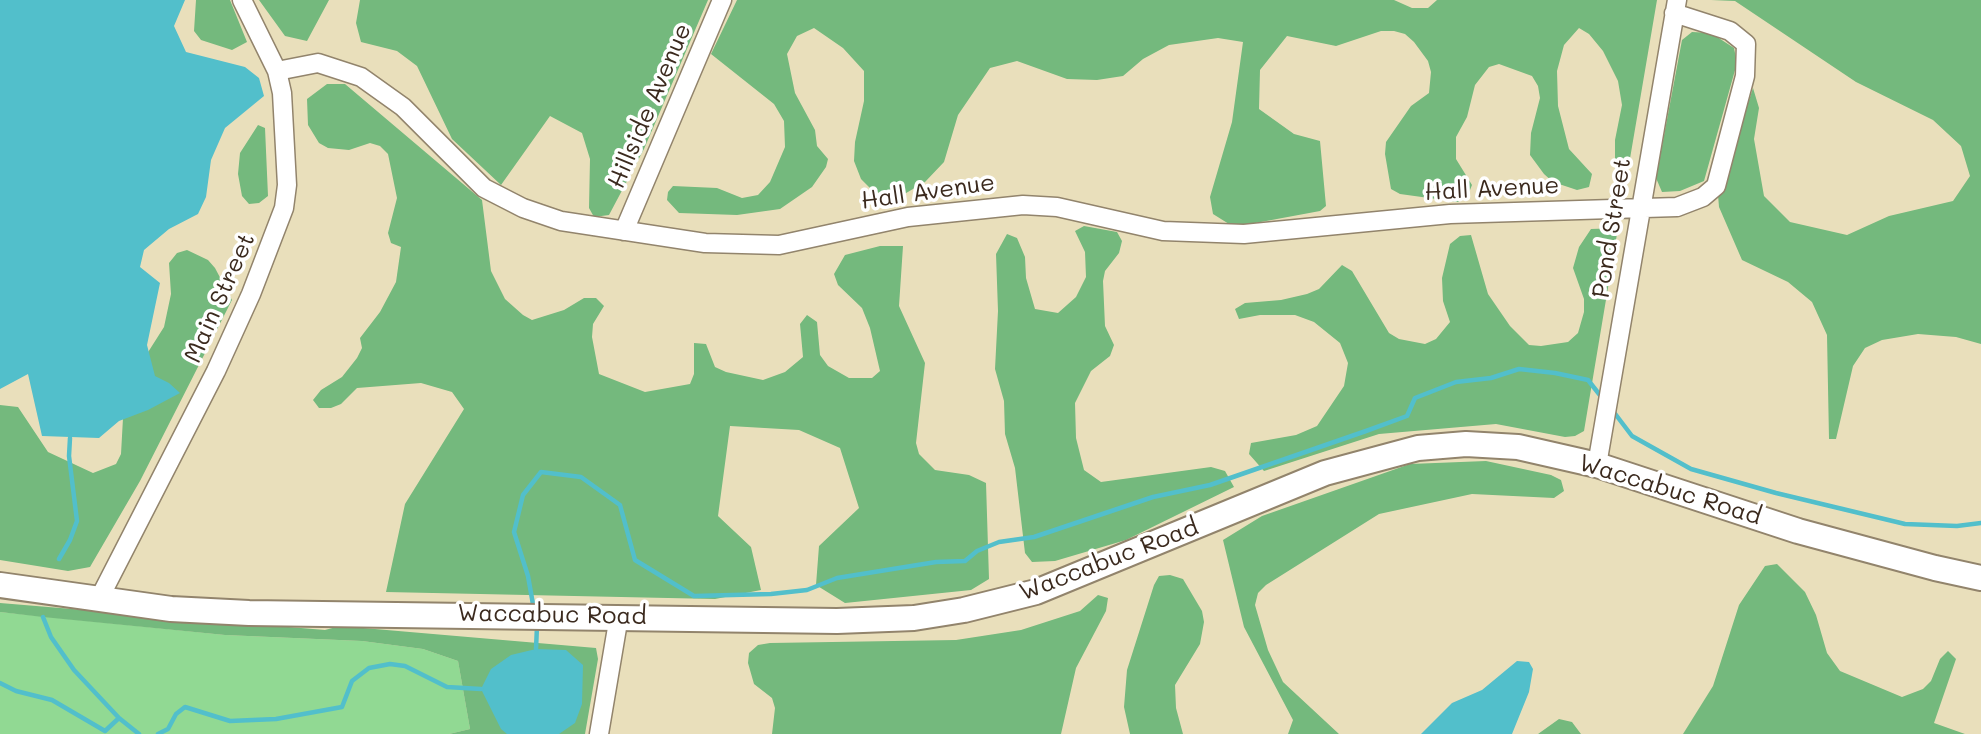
<!DOCTYPE html>
<style>
body{margin:0}
canvas{display:block;background:#e9dfbb}
</style>
<canvas width="1981" height="734"></canvas>
<script>
const ctx = document.querySelector('canvas').getContext('2d');
ctx.lineJoin = 'round';
function fillPath(path, color) { ctx.fillStyle = color; ctx.fill(path, 'evenodd'); }
const toPath = rows => new Path2D(rows.map(r => 'M' + r).join(''));
function strokePath(path, color, width, dash) { ctx.strokeStyle = color; ctx.lineWidth = width; ctx.lineCap = dash ? 'butt' : 'round'; ctx.setLineDash(dash || []); ctx.stroke(path); }
function label(font, color, halo, rows, align = 'center') {
  ctx.font = font + ' Mali,sans-serif'; ctx.lineWidth = 7; ctx.setLineDash([]); ctx.textBaseline = 'middle'; ctx.strokeStyle = halo; ctx.fillStyle = color; for (const [text, x, y, turn = 0] of rows) {
    ctx.save(); ctx.translate(x, y); ctx.rotate((+turn || 0) * Math.PI / 180); ctx.textAlign = isNaN(turn) ? turn : align; if (halo) ctx.strokeText(text, 0, 0); ctx.fillText(text, 0, 0); ctx.restore();
  }
}
const green = toPath([
 [0,612,225,635,362,641,423,649,458,661,470,729,449,734,0,734]
]);
const forest = toPath([
 [196,0,230,0,247,42,232,50,201,40,194,31],
 [259,0,329,0,307,41,285,36],
 [360,0,708,0,644,149,609,215,594,217,589,208,590,159,582,133,550,116,501,185,452,139,417,66,397,51,361,42,356,23],
 [737,0,1394,0,1412,8,1428,8,1437,0,1657,0,1626,182,1616,173,1615,162,1615,140,1622,105,1618,81,1603,51,1589,34,1579,28,1564,45,1557,71,1558,106,1569,149,1592,174,1589,187,1577,190,1553,182,1544,174,1530,155,1531,133,1540,98,1538,86,1532,76,1499,64,1489,67,1475,85,1467,117,1456,137,1456,159,1472,185,1468,195,1458,202,1400,194,1391,189,1385,154,1386,142,1411,106,1429,93,1431,72,1428,61,1414,42,1405,34,1394,31,1381,31,1336,46,1287,36,1260,70,1259,109,1294,134,1320,141,1326,206,1320,211,1250,224,1229,224,1213,214,1210,197,1232,122,1243,42,1218,38,1169,45,1143,59,1123,76,1097,80,1067,79,1017,61,990,68,958,115,944,162,925,182,901,196,874,192,861,179,854,161,855,142,864,101,864,71,843,48,814,28,797,36,787,54,795,93,815,130,817,146,828,159,826,167,812,187,780,209,737,215,679,213,667,200,668,192,673,186,717,188,742,198,758,195,770,182,785,147,784,121,774,104,711,54],
 [1711,0,1981,0,1981,344,1956,337,1918,334,1882,340,1865,348,1853,366,1836,439,1829,439,1827,335,1812,302,1788,282,1742,260,1719,207,1718,195,1753,88,1759,108,1754,139,1764,196,1790,222,1847,235,1889,216,1953,201,1970,176,1961,146,1933,120,1856,82,1735,1],
 [1692,32,1711,33,1734,48,1737,63,1704,181,1680,191,1662,192,1656,178,1682,40],
 [327,84,345,84,482,200,491,271,505,299,523,315,532,320,564,310,584,298,596,298,604,306,593,324,592,337,599,374,645,392,690,384,694,374,694,343,706,344,715,367,726,372,763,380,785,372,803,357,800,324,807,315,817,322,820,355,828,366,849,378,872,378,880,371,870,328,862,308,838,285,834,274,845,255,880,246,903,246,899,306,925,363,916,443,919,454,935,470,969,475,986,483,989,579,971,590,845,603,816,585,819,546,859,508,840,448,799,430,730,426,718,516,751,547,761,590,715,599,386,592,405,504,464,409,452,392,421,383,357,388,341,404,331,408,319,408,313,400,321,390,342,377,357,358,362,348,360,338,380,312,396,282,401,247,391,243,388,233,397,198,388,154,380,146,370,143,349,150,328,148,319,143,308,125,307,99],
 [258,125,265,128,268,196,259,203,249,204,242,196,238,174,240,153],
 [1084,226,1117,232,1122,241,1119,253,1105,271,1103,281,1105,326,1114,345,1110,356,1091,371,1075,403,1076,438,1084,470,1101,482,1211,467,1225,471,1234,487,1126,540,1055,561,1032,562,1025,553,1015,468,1005,434,1004,401,995,369,998,311,996,254,1007,234,1017,238,1025,257,1026,278,1035,309,1058,313,1076,297,1086,277,1085,252,1075,231],
 [1618,228,1584,431,1575,436,1565,437,1496,424,1379,434,1264,471,1249,454,1251,443,1296,435,1317,426,1344,386,1348,363,1340,343,1314,322,1295,315,1260,315,1239,319,1235,309,1245,303,1281,300,1307,294,1319,289,1342,265,1352,271,1389,333,1399,339,1425,344,1436,339,1450,322,1443,301,1442,278,1450,244,1460,236,1471,235,1488,294,1510,326,1529,345,1541,346,1568,342,1578,333,1584,312,1584,299,1573,268,1579,247,1591,229],
 [187,250,208,260,215,268,232,300,140,481,90,567,68,571,0,560,0,405,18,407,48,452,93,473,116,464,121,454,124,400,131,379,164,327,171,294,169,263,177,253],
 [1486,461,1551,475,1561,480,1564,491,1554,498,1472,494,1379,514,1266,585,1258,593,1255,605,1268,650,1283,682,1339,734,1288,734,1293,720,1244,627,1223,540,1262,516,1410,464],
 [1777,564,1805,592,1816,615,1827,653,1840,671,1902,697,1923,689,1931,681,1940,659,1948,651,1956,659,1934,723,1965,734,1683,734,1713,686,1739,605,1765,566],
 [1170,575,1183,579,1202,611,1204,622,1200,644,1175,685,1176,708,1183,734,1130,734,1124,707,1127,670,1154,585,1159,576],
 [1098,595,1108,598,1106,611,1076,668,1061,734,772,734,775,708,772,698,754,684,748,663,749,653,758,645,770,643,956,640,1021,630,1080,611],
 [0,603,325,630,340,626,596,648,598,659,585,734,449,734,470,729,458,661,423,649,362,641,225,635,43,617,0,612],
 [1559,719,1572,722,1581,734,1538,734]
]);
const water = toPath([
 [0,0,185,0,174,26,186,52,245,67,259,78,264,96,225,128,211,160,206,197,198,214,169,229,144,250,140,267,160,283,147,345,155,376,169,383,180,393,148,410,119,421,99,438,42,436,28,374,0,389],
 [536,649,566,650,583,665,582,704,575,723,559,734,507,734,501,729,481,689,491,669,511,655],
 [1517,661,1529,662,1533,669,1529,692,1512,734,1421,734,1452,703,1482,690]
]);
const stream = toPath([
 [1613,411,1632,436,1691,469,1776,493,1905,524,1957,526,1981,523],
 [59,559,70,540,77,521,69,456,70,438],
 [534,610,528,576,514,532,523,495,541,472,581,477,620,505,635,560,694,596,771,594,807,590,837,578,936,562,965,561,977,551,999,542,1034,537,1153,497,1210,485,1366,431,1407,416,1415,398,1456,382,1491,378,1519,369,1555,373,1588,380,1603,399],
 [43,617,51,637,74,670,119,718],
 [536,649,537,626],
 [0,683,16,691,52,700,105,731,119,718,139,734],
 [158,734,168,729,176,714,185,707,230,721,276,719,342,707,352,681,369,668,390,664,405,666,447,687,481,689]
]);
const minor = toPath([
 [277,71,318,63,361,77,403,107,484,188,523,208,561,221,705,243,779,245,908,217,1023,205,1057,207,1163,231,1244,234,1450,214,1677,207,1703,197,1716,186,1745,76,1746,44,1730,31,1674,13],
 [624,231,722,0],
 [1597,465,1677,0],
 [99,599,216,371,251,294,284,208,287,185,282,93,277,71,242,0],
 [599,734,619,616]
]);
const secondary = toPath([
 [0,585,171,609,249,613,837,621,914,618,964,610,1036,592,1325,473,1418,448,1466,444,1518,447,1597,465,1798,531,1935,568,1981,578]
]);
const streetNames = [
 ["Hillside Avenue",650,106,-67],
 ["Hall Avenue",1492,189,-3],
 ["Hall Avenue",928,192,-8],
 ["Pond Street",1612,228,-81],
 ["Main Street",220,298,-66],
 ["Waccabuc Road",1670,490,17],
 ["Waccabuc Road",1109,560,-21],
 ["Waccabuc Road",552,615,1]
];
fillPath(green, '#91d993');
fillPath(forest, '#74b97d');
fillPath(water, '#52bfcb');
strokePath(stream, '#52bfcb', 4.5);
strokePath(minor, '#92846c', 21);
strokePath(secondary, '#92846c', 28);
strokePath(minor, '#fff', 18);
strokePath(secondary, '#fff', 24);
label('24px', '#3b2a1e', '#fff', streetNames);
</script>
